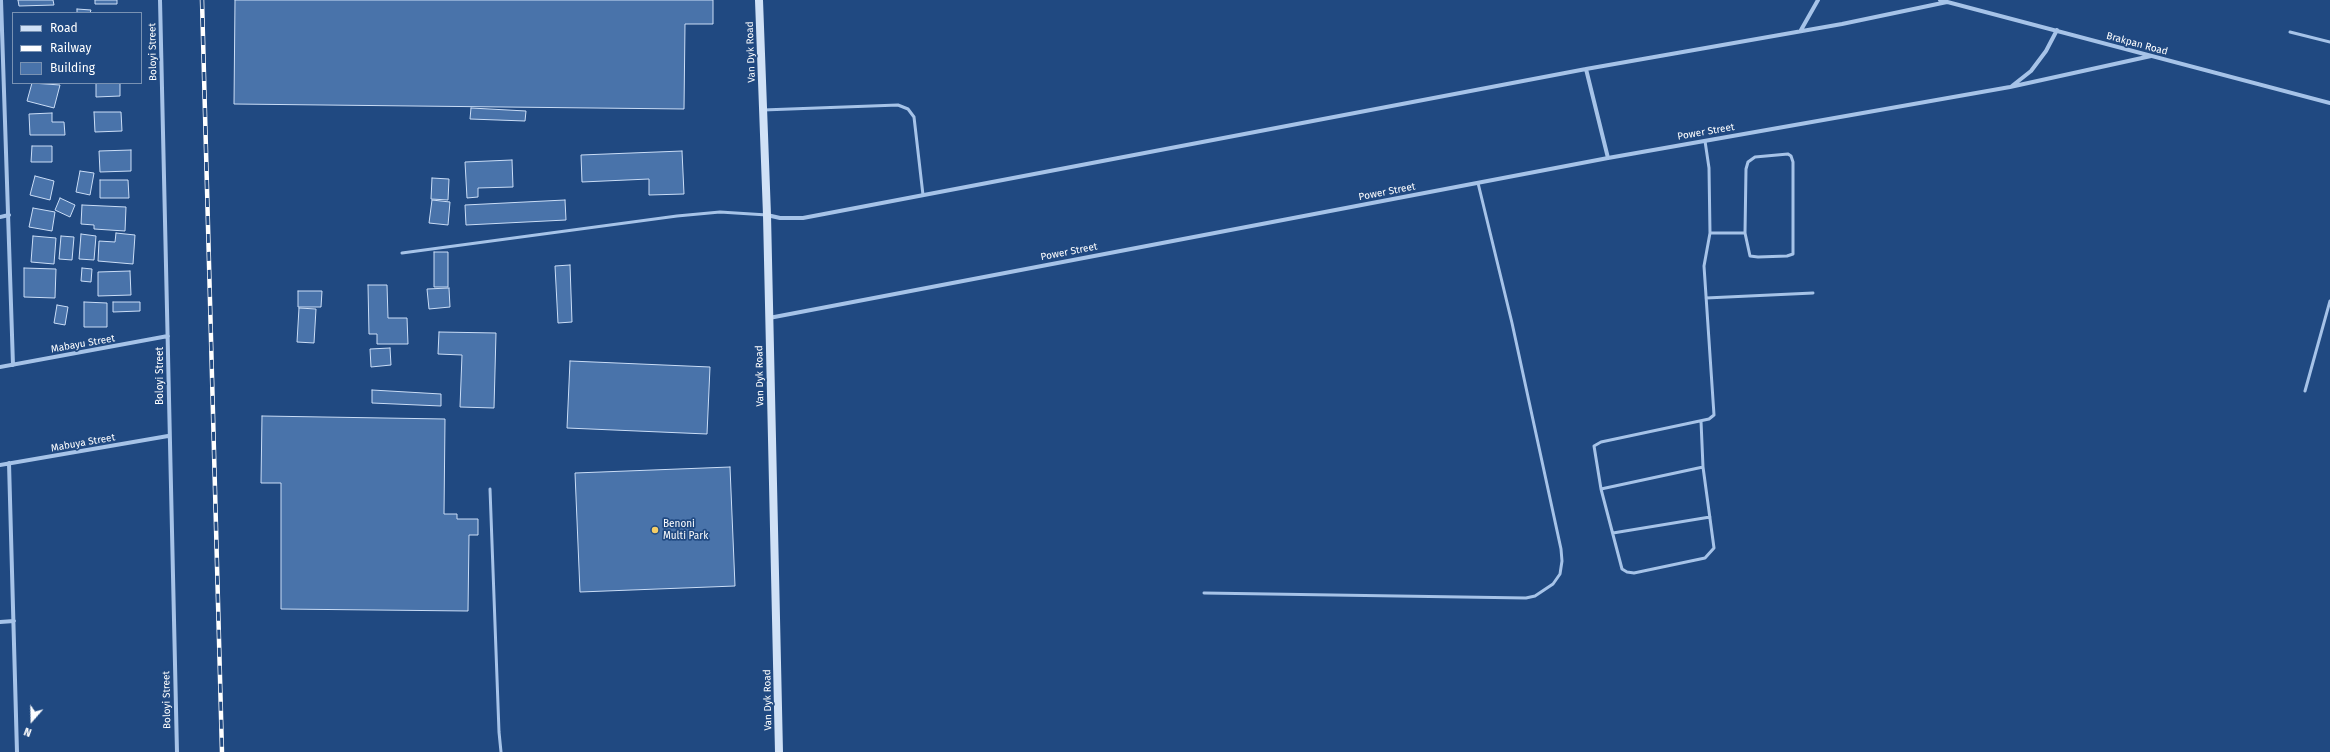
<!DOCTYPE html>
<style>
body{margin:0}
#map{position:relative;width:2330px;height:752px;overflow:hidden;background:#204981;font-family:"Fira Sans",sans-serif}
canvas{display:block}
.legend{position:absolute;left:12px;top:12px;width:130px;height:72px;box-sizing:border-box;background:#204981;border:1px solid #7992b3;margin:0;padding:5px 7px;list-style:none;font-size:12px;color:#fff}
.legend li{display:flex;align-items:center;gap:8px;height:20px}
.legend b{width:20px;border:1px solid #7992b3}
.north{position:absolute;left:12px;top:700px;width:40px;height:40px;-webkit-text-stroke:3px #204981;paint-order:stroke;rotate:200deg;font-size:11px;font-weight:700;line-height:16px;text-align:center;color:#fff}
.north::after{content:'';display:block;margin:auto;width:14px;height:18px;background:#fff;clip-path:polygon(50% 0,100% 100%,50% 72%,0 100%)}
</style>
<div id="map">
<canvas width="2330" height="752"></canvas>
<ul class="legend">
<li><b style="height:5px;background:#d0e1f6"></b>Road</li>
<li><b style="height:5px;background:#fff"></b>Railway</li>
<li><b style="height:11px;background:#4973aa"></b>Building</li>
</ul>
<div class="north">N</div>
</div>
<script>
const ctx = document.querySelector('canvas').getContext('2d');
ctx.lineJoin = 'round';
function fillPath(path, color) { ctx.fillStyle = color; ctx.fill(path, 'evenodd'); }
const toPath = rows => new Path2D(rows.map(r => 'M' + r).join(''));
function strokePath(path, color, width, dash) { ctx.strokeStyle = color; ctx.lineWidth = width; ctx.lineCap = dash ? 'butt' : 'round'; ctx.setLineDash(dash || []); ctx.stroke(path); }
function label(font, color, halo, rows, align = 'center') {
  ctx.font = font + ' "Fira Sans",sans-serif'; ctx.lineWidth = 3.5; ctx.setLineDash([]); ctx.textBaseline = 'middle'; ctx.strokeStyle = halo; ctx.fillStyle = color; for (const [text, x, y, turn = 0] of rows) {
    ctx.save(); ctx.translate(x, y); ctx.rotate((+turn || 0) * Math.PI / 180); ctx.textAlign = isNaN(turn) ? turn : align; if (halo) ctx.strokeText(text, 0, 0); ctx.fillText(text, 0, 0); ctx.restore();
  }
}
const building = toPath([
 [18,0,53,0,54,5,19,6,18,0],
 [95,0,117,0,117,4,95,4,95,0],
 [235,0,713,0,713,24,685,24,684,109,234,104,235,0],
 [77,9,91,10,90,13,77,13,77,9],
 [32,83,60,85,54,108,27,101,32,83],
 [96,83,120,83,120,96,96,97,96,83],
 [471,108,526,111,525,121,470,119,471,108],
 [94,112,121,112,122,131,95,132,94,112],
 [52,113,52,122,64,122,65,135,30,135,29,114,52,113],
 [32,146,52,146,52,162,31,162,32,146],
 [131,150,131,171,100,172,99,151,131,150],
 [682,151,684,194,649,195,649,179,582,182,581,155,682,151],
 [512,160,513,187,478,188,478,197,467,198,465,162,512,160],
 [80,171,94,173,90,195,76,192,80,171],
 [35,176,54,181,50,200,30,195,35,176],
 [432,178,449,179,448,200,431,199,432,178],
 [100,180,128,180,129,198,100,198,100,180],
 [60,198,75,205,70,217,55,210,60,198],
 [432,200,450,202,448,225,429,223,432,200],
 [565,200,566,220,466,225,465,205,565,200],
 [82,205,126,207,125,231,94,229,94,225,81,224,82,205],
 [33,208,55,212,52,231,29,227,33,208],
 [116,233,135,235,133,264,98,261,99,241,115,242,116,233],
 [81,234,96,236,94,260,79,259,81,234],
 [33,236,56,238,54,264,31,262,33,236],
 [61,236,74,237,72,260,59,259,61,236],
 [434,252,448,252,448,287,434,287,434,252],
 [570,265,572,322,558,323,555,266,570,265],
 [24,268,56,269,55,298,24,297,24,268],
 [82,268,92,269,91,282,81,281,82,268],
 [130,271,131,295,98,296,98,272,130,271],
 [368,285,387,285,388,318,407,318,408,344,377,344,377,334,369,334,368,285],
 [449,288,450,307,429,309,427,289,449,288],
 [298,291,322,291,321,307,298,307,298,291],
 [84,302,107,303,107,327,84,327,84,302],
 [113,302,140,302,140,311,113,312,113,302],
 [57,305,68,307,65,325,54,323,57,305],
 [299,308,316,309,314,343,297,342,299,308],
 [439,332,496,333,494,408,460,407,462,355,438,354,439,332],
 [390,348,391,365,371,367,370,349,390,348],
 [570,361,710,367,707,434,567,428,570,361],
 [372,390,441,394,441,406,372,403,372,390],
 [262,416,445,419,444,514,457,514,457,519,478,519,478,535,469,535,468,611,281,609,281,483,261,483,262,416],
 [730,467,735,586,580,592,575,473,730,467]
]);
const lane = toPath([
 [2290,32,2330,42],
 [763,110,898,105,908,109,914,117,923,195],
 [1788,154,1791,156,1793,162,1793,254,1787,256,1758,257,1750,256,1745,233,1746,169,1748,162,1755,157,1788,154],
 [1710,233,1745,233],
 [402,253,677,216,720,212,767,215],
 [1706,298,1813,293],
 [2305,391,2330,301],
 [1701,421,1703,467,1714,548,1705,558,1634,573,1627,572,1622,569,1601,489,1594,446,1601,442,1709,419,1714,415,1704,266,1710,233,1709,168,1705,141],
 [490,489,499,732,501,752],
 [1601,489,1703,467],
 [1613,533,1710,517],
 [1204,593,1526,598,1535,596,1553,584,1560,574,1562,561,1561,549,1512,323,1478,183]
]);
const street = toPath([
 [1,0,13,365],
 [160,0,177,752],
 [1940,0,2330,103],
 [1801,30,1818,0],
 [1586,69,1608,158],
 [2012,86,2031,71,2046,51,2057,30],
 [767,215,780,218,803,218,1586,69,1842,24,1947,2],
 [0,217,9,215],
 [769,318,1608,158,2010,87,2151,56],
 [0,367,168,336],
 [9,463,17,752],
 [0,465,168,436],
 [0,622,14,621]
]);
const secondary = toPath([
 [759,0,767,215,779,752]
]);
const rail = toPath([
 [202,0,222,752]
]);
const markers = [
 [655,530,4,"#f5cd66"]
];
const streetNames = [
 ["Brakpan Road",2137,44,15],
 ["Boloyi Street",153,52,-91],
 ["Van Dyk Road",751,52,-92],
 ["Power Street",1706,132,-10],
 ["Power Street",1387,192,-11],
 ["Power Street",1069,252,-11],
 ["Mabayu Street",83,344,-10],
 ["Boloyi Street",160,376,-90],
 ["Van Dyk Road",760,376,-91],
 ["Mabuya Street",83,443,-10],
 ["Boloyi Street",167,700,-91],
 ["Van Dyk Road",768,700,-91]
];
const poiNames = [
 ["Benoni",663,524],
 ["Multi Park",663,536]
];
fillPath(building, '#4973aa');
strokePath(building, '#caddf6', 1);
strokePath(lane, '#a6c3e8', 3);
strokePath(street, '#a6c3e8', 4);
strokePath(secondary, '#d0e1f6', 8);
strokePath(rail, '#fff', 4.5);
strokePath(rail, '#204981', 3, [9]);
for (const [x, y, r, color] of markers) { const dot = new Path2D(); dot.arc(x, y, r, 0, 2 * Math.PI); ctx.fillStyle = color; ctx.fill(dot); strokePath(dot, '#204981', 1.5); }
label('10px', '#fff', '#204981', streetNames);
label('10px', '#fff', '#204981', poiNames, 'left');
</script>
